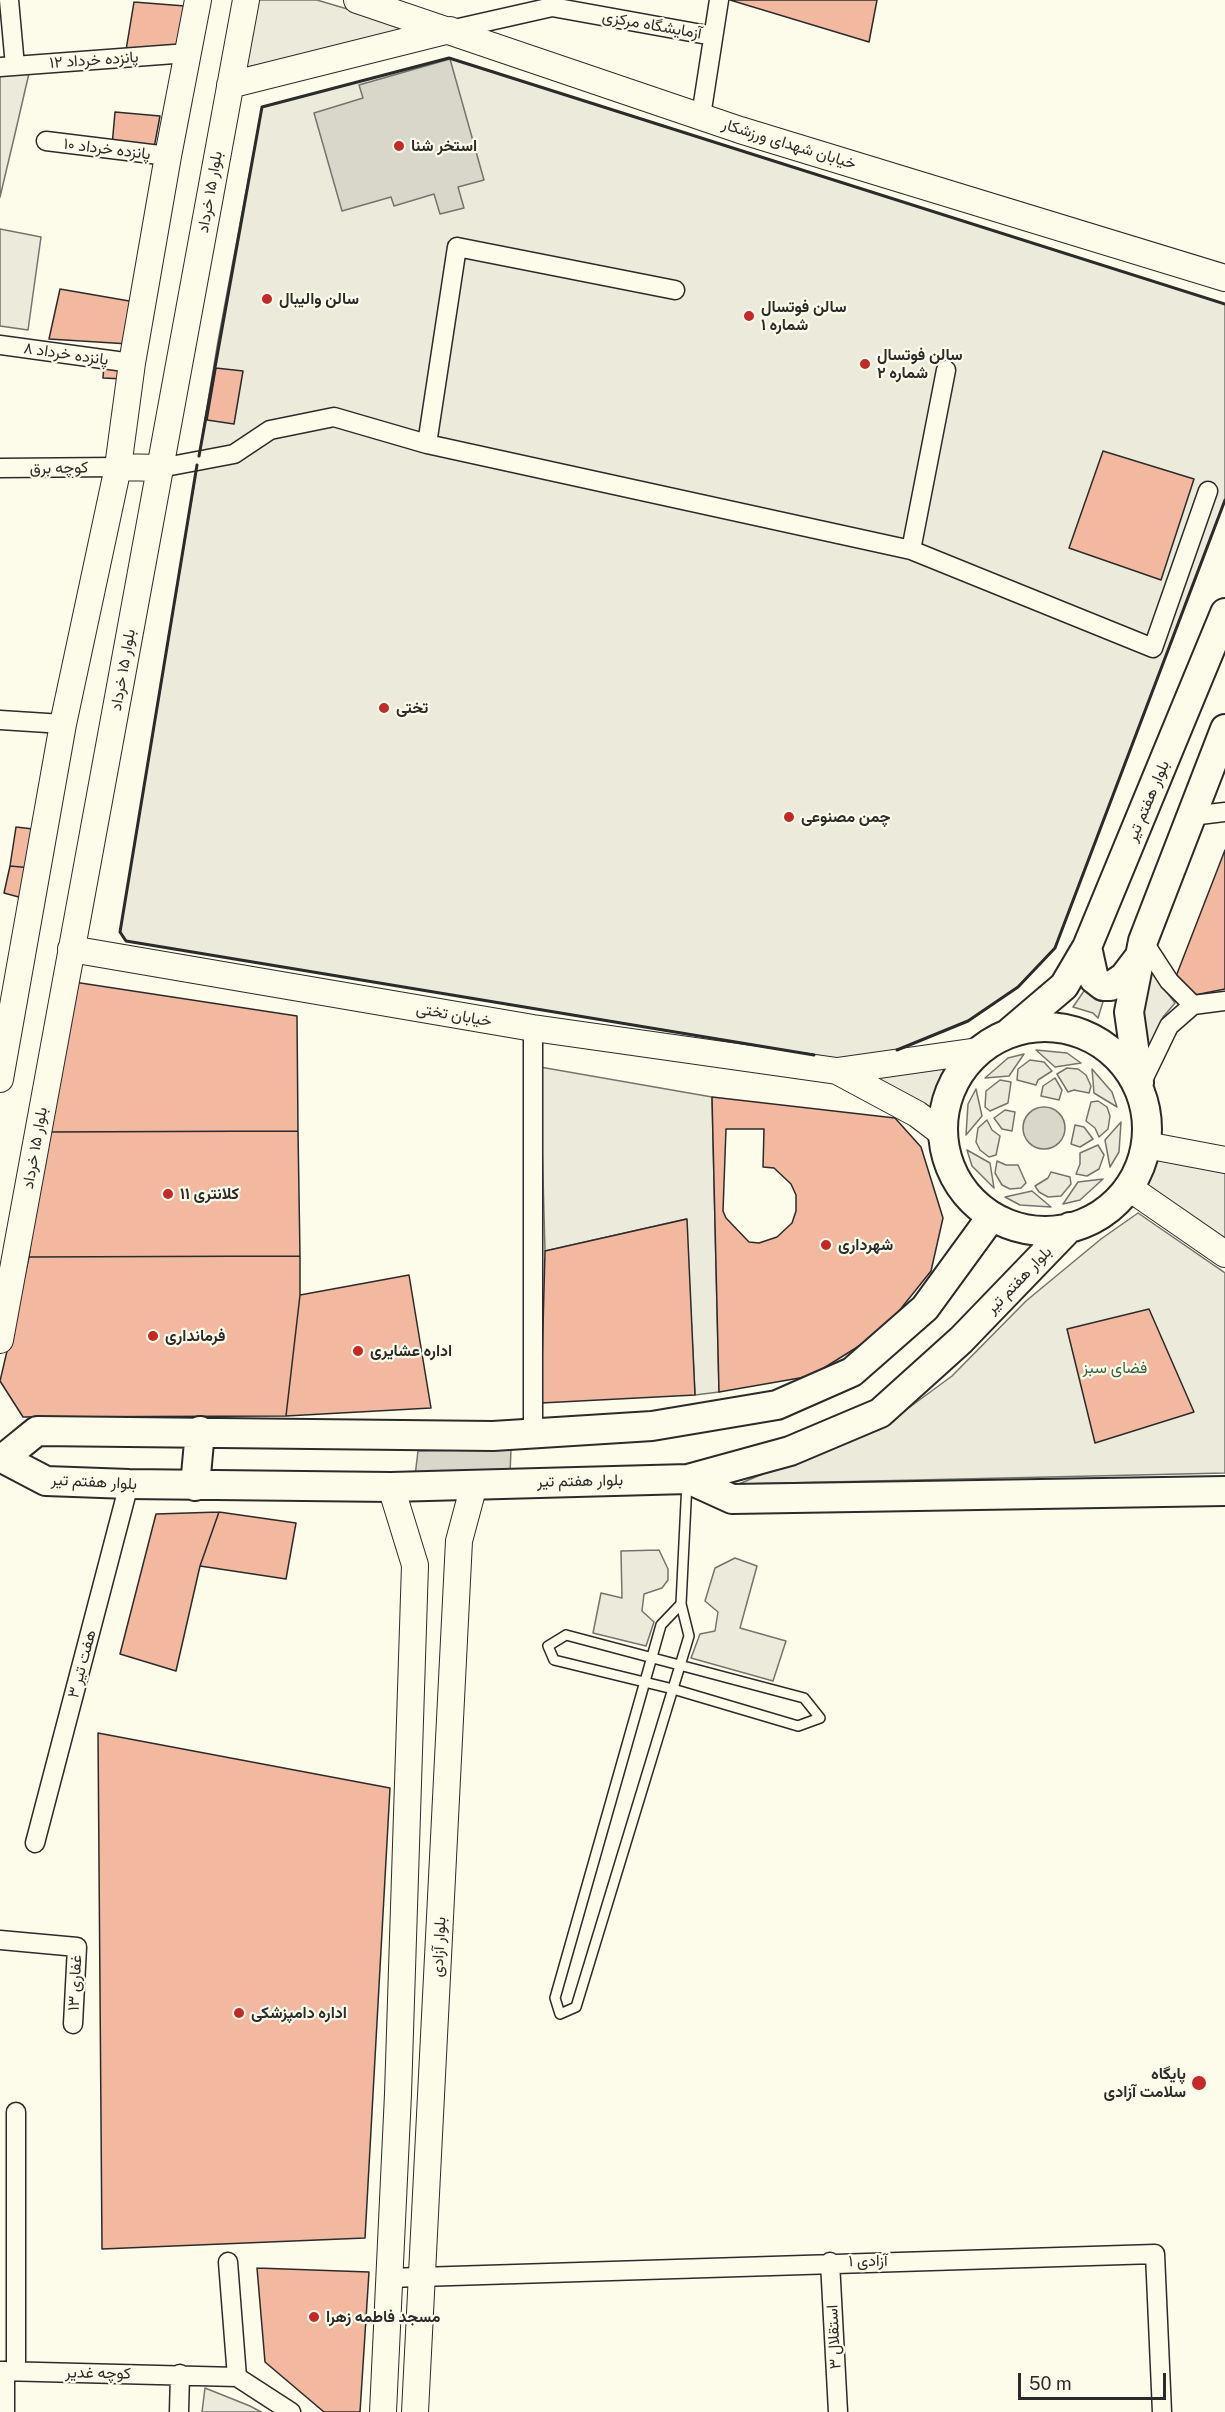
<!DOCTYPE html>
<meta charset="utf-8">
<style>
body{margin:0}
#map{position:relative;width:1225px;height:2412px;overflow:hidden;background:#fdfbea;font-family:"Public Sans",sans-serif}
canvas{display:block}
.scale{position:absolute;left:1018px;top:2373px;width:148px;height:27px;box-sizing:border-box;border:3px solid #2b2b2b;border-top:0;padding-left:8px;font-size:18px;line-height:21px;white-space:nowrap;color:#2b2b2b;-webkit-text-stroke:4px #fdfbea;paint-order:stroke}
</style>
<div id="map">
<canvas width="1225" height="2412"></canvas>
<div class="scale">50 m</div>
</div>
<script>
const ctx = document.querySelector('canvas').getContext('2d');
ctx.lineJoin = 'round';
function fillPath(path, color) { ctx.fillStyle = color; ctx.fill(path, 'evenodd'); }
const toPath = rows => new Path2D(rows.map(r => 'M' + r).join(''));
function strokePath(path, color, width, dash) { ctx.strokeStyle = color; ctx.lineWidth = width; ctx.lineCap = dash ? 'butt' : 'round'; ctx.setLineDash(dash || []); ctx.stroke(path); }
function label(font, color, halo, rows, align = 'center') {
  ctx.font = font + ' "Public Sans",Vazirmatn,sans-serif'; ctx.lineWidth = 4.5; ctx.setLineDash([]); ctx.textBaseline = 'middle'; ctx.strokeStyle = halo; ctx.fillStyle = color; for (const [text, x, y, turn = 0] of rows) {
    ctx.save(); ctx.translate(x, y); ctx.rotate((+turn || 0) * Math.PI / 180); ctx.textAlign = isNaN(turn) ? turn : align; if (halo) ctx.strokeText(text, 0, 0); ctx.fillText(text, 0, 0); ctx.restore();
  }
}
const green = toPath([
 [255,0,317,0,418,30,243,68,255,0],
 [449,58,1225,304,1225,500,1055,948,1018,987,968,1021,901,1049,839,1059,126,941,120,932,218,341,262,107,449,58],
 [30,69,14,138,0,197,0,71,30,69],
 [0,229,41,237,28,330,0,326,0,229],
 [1144,962,1175,1003,1163,1017,1146,1060,1139,1014,1144,962],
 [1086,988,1106,992,1098,1018,1093,1013,1073,1007,1086,988],
 [1036,1050,1067,1053,1081,1063,1055,1067,1036,1050],
 [1024,1054,1009,1076,985,1078,1008,1058,1024,1054],
 [970,1056,954,1073,941,1102,939,1127,848,1073,970,1056],
 [1030,1060,1044,1062,1052,1071,1038,1080,1036,1085,1017,1080,1018,1069,1030,1060],
 [1067,1068,1078,1069,1086,1075,1091,1086,1089,1093,1074,1090,1068,1092,1057,1074,1067,1068],
 [1092,1069,1112,1092,1117,1107,1094,1093,1092,1069],
 [1055,1078,1062,1090,1059,1100,1041,1096,1043,1086,1055,1078],
 [1000,1080,1011,1082,1008,1103,990,1111,985,1107,986,1091,1000,1080],
 [976,1089,982,1116,966,1135,968,1104,976,1089],
 [1098,1101,1107,1107,1110,1116,1108,1129,1099,1137,1095,1128,1086,1121,1091,1102,1098,1101],
 [1005,1110,1015,1112,1012,1131,1002,1129,994,1118,1005,1110],
 [987,1120,992,1130,1000,1136,996,1155,989,1157,980,1150,976,1142,978,1128,987,1120],
 [1121,1122,1119,1152,1110,1167,1105,1140,1121,1122],
 [1075,1125,1084,1127,1093,1139,1080,1147,1071,1144,1075,1125],
 [1098,1145,1104,1155,1099,1169,1087,1176,1076,1174,1080,1164,1080,1153,1098,1145],
 [967,1150,990,1163,994,1188,972,1166,967,1150],
 [1154,1159,1225,1173,1225,1250,1133,1194,1154,1159],
 [997,1161,1006,1165,1018,1165,1026,1183,1021,1188,1010,1189,1002,1185,995,1173,997,1161],
 [1051,1172,1070,1177,1071,1184,1061,1196,1048,1197,1039,1192,1035,1186,1048,1178,1051,1172],
 [1103,1179,1080,1200,1063,1204,1078,1182,1103,1179],
 [1032,1191,1051,1207,1020,1205,1005,1197,1032,1191],
 [1138,1213,1225,1273,1225,1473,739,1484,895,1418,952,1376,1026,1301,1101,1239,1138,1213],
 [659,1550,668,1569,668,1580,662,1588,644,1594,642,1611,654,1622,646,1646,593,1633,601,1593,622,1598,621,1551,659,1550],
 [735,1558,757,1566,740,1628,786,1641,773,1681,691,1658,700,1634,715,1631,718,1612,705,1601,715,1568,735,1558],
 [205,2388,250,2406,261,2412,202,2412,205,2388]
]);
const parking = toPath([
 [540,1067,712,1097,719,1392,695,1395,686,1219,545,1251,540,1067]
]);
const water = toPath([
 [450,59,484,180,458,187,464,208,440,214,434,194,394,206,391,197,342,211,314,113,363,98,359,85,450,59],
 '1023 1128a21 21 0 1 1 42 0a21 21 0 1 1-42 0Z',
 [511,1449,510,1474,415,1476,418,1451,511,1449]
]);
const building = toPath([
 [730,0,877,0,869,42,730,0],
 [134,2,185,6,177,45,126,50,134,2],
 [115,112,160,116,154,148,112,146,115,112],
 [60,289,135,302,129,344,49,339,60,289],
 [104,364,127,365,124,379,103,378,104,364],
 [216,368,243,371,234,424,207,420,216,368],
 [1103,451,1194,479,1161,580,1069,548,1103,451],
 [16,827,42,830,32,868,10,866,16,827],
 [1225,850,1225,989,1190,996,1175,979,1225,850],
 [10,866,32,868,26,899,4,893,10,866],
 [74,982,297,1016,298,1131,45,1132,74,982],
 [712,1097,895,1118,921,1147,943,1218,931,1271,883,1331,811,1376,719,1392,712,1097],
 [726,1129,764,1129,763,1167,774,1168,791,1184,796,1195,796,1211,792,1223,777,1237,759,1243,749,1242,726,1218,723,1211,726,1129],
 [298,1131,300,1256,29,1257,45,1132,298,1131],
 [687,1219,695,1395,541,1403,545,1251,687,1219],
 [300,1256,300,1295,286,1416,23,1417,0,1381,29,1257,300,1256],
 [409,1275,431,1408,286,1416,300,1295,409,1275],
 [1149,1309,1194,1412,1095,1443,1067,1329,1149,1309],
 [219,1512,200,1566,176,1671,120,1654,156,1514,219,1512],
 [219,1512,296,1523,286,1579,200,1566,219,1512],
 [98,1733,390,1788,365,2238,102,2249,98,1733],
 [257,2268,369,2272,360,2412,324,2412,265,2362,257,2268]
]);
const lane = toPath([
 [681,1604,661,1625,555,1998,560,2014,576,2007,689,1636,681,1604,687,1482],
 [566,1635,804,1698,820,1718,798,1726,673,1689,554,1660,548,1646,566,1635]
]);
const street = toPath([
 [9,0,15,66],
 [450,30,552,7,713,36],
 [0,67,188,53],
 [701,116,719,0],
 [46,141,168,156],
 [0,345,132,363],
 [427,444,457,247,675,290],
 [0,468,118,467],
 [160,468,234,454,270,430,334,417,427,444,911,550,1153,648,1208,491],
 [911,550,946,370],
 [0,720,63,724],
 [1191,816,1225,812],
 [1193,1005,1225,1001],
 [533,1028,533,1434],
 [1141,1084,1169,1026,1193,1005,1169,981,1143,941],
 [35,1843,129,1484],
 [0,1940,77,1947,73,2024],
 [228,2262,237,2377],
 [830,2262,838,2412],
 [388,2278,1155,2254,1162,2412],
 [0,2371,237,2377,291,2412],
 [5,2371,5,2412],
 [16,2371,16,2112],
 [179,2412,180,2374]
]);
const secondary = toPath([
 [357,0,740,130,1225,278],
 [230,85,450,30],
 [118,467,160,468],
 [71,949,533,1028,837,1071,978,1051],
 [837,1071,917,1114,942,1133],
 [0,1079,63,724,118,467,132,363,168,156,198,0],
 [1146,1145,1225,1160],
 [1128,1187,1225,1254],
 [0,1340,246,0],
 [383,2412,398,2094,415,1565,391,1487],
 [415,2412,459,1541,474,1485]
]);
const primary = toPath([
 [1087,947,1094,979,1103,986,1111,986,1124,977,1140,956],
 '943 1129a102 102 0 1 1 204 0a102 102 0 1 1-204 0Z',
 [1010,1032,1064,986,1087,947,1225,613],
 [1139,1083,1129,1012,1143,941,1225,729],
 [0,1457,46,1481,129,1484,391,1487,688,1479,790,1451,880,1413,961,1340,1070,1227],
 [5,1457,37,1431,493,1436,652,1426,777,1405,852,1372,925,1308,992,1216],
 [688,1479,732,1499,1225,1491],
 [195,1486,200,1431]
]);
const wall = toPath([
 [199,456,262,107,449,58,1225,304],
 [197,465,120,932,126,941,814,1055],
 [897,1050,968,1021,1018,987,1055,948,1225,500]
]);
const markers = [
 [399,146,6,"#c62828"],
 [267,299,6,"#c62828"],
 [749,316,6,"#c62828"],
 [865,364,6,"#c62828"],
 [384,708,6,"#c62828"],
 [789,817,6,"#c62828"],
 [168,1194,6,"#c62828"],
 [826,1245,6,"#c62828"],
 [153,1336,6,"#c62828"],
 [358,1351,6,"#c62828"],
 [239,2013,6,"#c62828"],
 [1199,2083,8,"#c62828"],
 [314,2317,6,"#c62828"]
];
const streetNames = [
 ["آزمایشگاه مرکزی",652,25,10],
 ["پانزده خرداد ۱۲",94,60,-4],
 ["خیابان شهدای ورزشکار",789,144,17],
 ["پانزده خرداد ۱۰",107,149,7],
 ["بلوار ۱۵ خرداد",210,192,-80],
 ["پانزده خرداد ۸",66,354,8],
 ["کوچه برق",59,468,-1],
 ["بلوار ۱۵ خرداد",123,670,-80],
 ["بلوار هفتم تیر",1148,801,-67],
 ["خیابان تختی",454,1015,10],
 ["بلوار ۱۵ خرداد",35,1148,-80],
 ["بلوار هفتم تیر",1019,1280,-46],
 ["بلوار هفتم تیر",580,1481,-1],
 ["بلوار هفتم تیر",94,1482,3],
 ["هفت تیر ۳",82,1664,-75],
 ["بلوار آزادی",439,1947,-87],
 ["غفاری ۱۳",75,1983,-87],
 ["آزادی ۱",868,2261,-1],
 ["استقلال ۳",834,2337,-93],
 ["کوچه غدیر",98,2373,1]
];
const poiNames = [
 ["استخر شنا",411,146],
 ["سالن والیبال",279,299],
 ["سالن فوتسال",761,307],
 ["شماره ۱",761,325],
 ["سالن فوتسال",877,355],
 ["شماره ۲",877,373],
 ["تختی",396,708],
 ["چمن مصنوعی",801,817],
 ["کلانتری ۱۱",180,1194],
 ["شهرداری",838,1245],
 ["فرمانداری",165,1336],
 ["اداره عشایری",370,1351],
 ["اداره دامپزشکی",251,2013],
 ["پایگاه",1186,2074,"right"],
 ["سلامت آزادی",1186,2092,"right"],
 ["مسجد فاطمه زهرا",326,2317]
];
const parkNames = [
 ["فضای سبز",1115,1368]
];
fillPath(green, '#ecebdb');
strokePath(green, '#74746e', 1.5);
fillPath(parking, '#eceadb');
strokePath(parking, '#74746e', 1.5);
fillPath(water, '#d8d7c9');
strokePath(water, '#74746e', 1.5);
fillPath(building, '#f2b8a0');
strokePath(building, '#2b2b2b', 1.5);
strokePath(lane, '#2b2b2b', 12);
strokePath(street, '#2b2b2b', 21);
strokePath(secondary, '#2b2b2b', 28);
strokePath(primary, '#2b2b2b', 32);
strokePath(lane, '#fdfbea', 9);
strokePath(street, '#fdfbea', 18);
strokePath(secondary, '#fdfbea', 26);
strokePath(primary, '#fdfbea', 28);
strokePath(wall, '#2b2b2b', 3);
for (const [x, y, r, color] of markers) { const dot = new Path2D(); dot.arc(x, y, r, 0, 2 * Math.PI); ctx.fillStyle = color; ctx.fill(dot); strokePath(dot, '#fdfbea', 2); }
label('16px', '#2b2b2b', '#fdfbea', streetNames);
label('bold 16px', '#2b2b2b', '#fdfbea', poiNames, 'left');
label('16px', '#34623c', '#fdfbea', parkNames);
</script>
